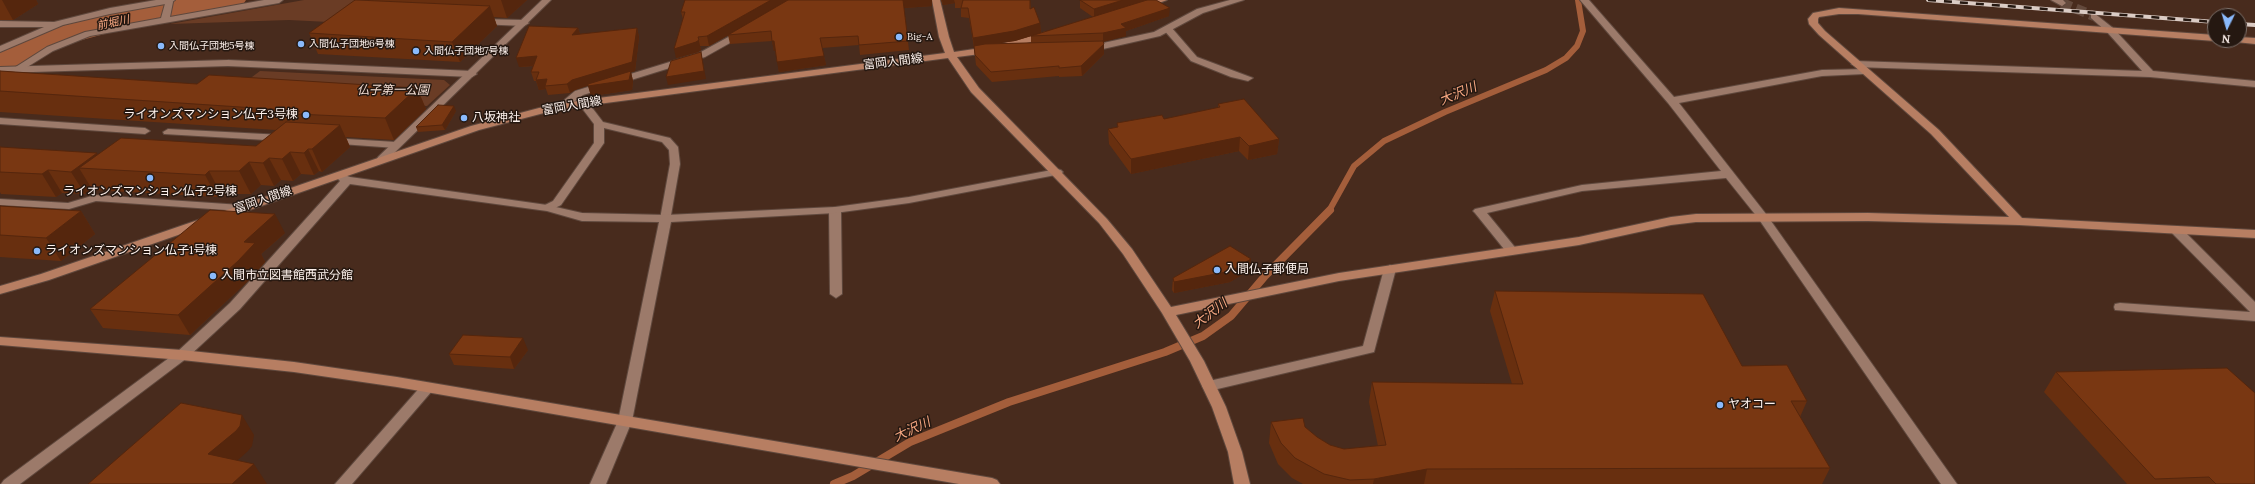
<!DOCTYPE html>
<meta charset="utf-8">
<style>
body{margin:0}
#map{position:relative;width:2255px;height:484px;overflow:hidden;background:#482b1d;font-family:Lora,serif}
canvas{display:block}
.north{position:absolute;left:2207px;top:8px;width:40px;height:40px;box-sizing:border-box;background:#251811;border:1px solid #7b6f69;border-radius:50%;rotate:185deg;font-size:11px;font-weight:700;line-height:16px;text-align:center;color:#fdf1ec}
.north::after{content:'';display:block;margin:auto;width:14px;height:18px;background:#8abafc;clip-path:polygon(50% 0,100% 100%,50% 72%,0 100%)}
</style>
<div id="map">
<canvas width="2255" height="484"></canvas>
<div class="north">N</div>
</div>
<script>
const ctx = document.querySelector('canvas').getContext('2d');
ctx.lineJoin = 'round';
function fillPath(path, color) { ctx.fillStyle = color; ctx.fill(path, 'evenodd'); }
const toPath = rows => new Path2D(rows.map(r => 'M' + r).join(''));
function strokePath(path, color, width, dash) { ctx.strokeStyle = color; ctx.lineWidth = width; ctx.lineCap = dash ? 'butt' : 'round'; ctx.setLineDash(dash || []); ctx.stroke(path); }
function label(font, color, halo, rows, align = 'center') {
  ctx.font = font + ' Lora,"Noto Sans JP",serif'; ctx.lineWidth = 3; ctx.setLineDash([]); ctx.textBaseline = 'middle'; ctx.strokeStyle = halo; ctx.fillStyle = color; for (const [text, x, y, turn = 0] of rows) {
    ctx.save(); ctx.translate(x, y); ctx.rotate((+turn || 0) * Math.PI / 180); ctx.textAlign = isNaN(turn) ? turn : align; if (halo) ctx.strokeText(text, 0, 0); ctx.fillText(text, 0, 0); ctx.restore();
  }
}
const green = toPath([
 [304,0,369,0,351,14,329,22,289,20,170,24],
 [260,71,444,80,450,85,427,106,228,95]
]);
const streamFar1 = toPath([
 [1329,211,1354,166,1384,141,1445,112,1546,70,1566,58,1577,46,1583,31,1578,0]
]);
const stream = toPath([
 [834,484,853,476,910,442,1009,402,1165,352,1203,336,1231,316,1265,276,1330,210]
]);
const river = toPath([
 [174,0,246,0,242,6,231,9,145,23,71,43,12,71,0,74,0,52,49,29,145,5,174,0]
]);
const streetTunnel = toPath([
 [2062,3,2094,16]
]);
const lane = toPath([
 [156,0,175,0,171,3,110,14,63,25,0,52,0,46,44,27,0,27,0,21,54,22,110,8,156,0],
 [481,19,524,20,529,23,524,26,478,24,476,22,481,19],
 [1168,26,1171,27,1197,57,1253,78,1248,81,1231,77,1191,61,1163,29,1168,26],
 [2110,27,2113,28,2153,71,2255,81,2255,87,2150,77,1856,67,1851,64,1856,61,2142,71,2107,32,2105,30,2110,27],
 [228,60,472,71,477,74,472,77,228,66,0,73,0,67,228,60],
 [583,100,587,101,603,122,670,138,678,147,680,164,670,221,662,221,660,219,670,164,669,150,662,142,604,128,604,143,561,205,551,210,543,210,541,208,543,206,553,201,594,143,594,124,578,103,583,100],
 [0,118,145,128,150,131,145,134,0,124,0,118],
 [168,129,283,135,288,138,283,141,164,134,163,132,168,129],
 [331,138,396,142,401,145,396,148,327,143,326,141,331,138],
 [95,195,241,205,247,208,241,211,96,201,69,209,0,205,0,199,68,203,95,195],
 [835,207,841,210,842,294,836,298,830,294,829,210,835,207],
 [625,416,630,417,632,421,606,484,590,484,618,421,620,417,625,416]
]);
const street = toPath([
 [166,0,172,0,173,2,170,17,264,0,283,0,279,3,90,36,53,51,0,84,0,77,47,47,85,32,161,18,166,0],
 [542,0,551,0,386,161,378,161,377,159,378,157,542,0],
 [1230,0,1244,0,1203,13,1160,36,1103,49,1089,50,1084,47,1089,44,1103,43,1154,32,1197,9,1230,0],
 [1580,0,1589,0,1674,97,1822,70,1867,69,1869,71,1864,74,1822,76,1679,103,1766,214,1957,484,1941,484,1758,218,1726,178,1582,191,1487,213,1518,251,1512,255,1508,254,1475,213,1473,211,1475,209,1582,185,1721,171,1668,103,1580,0],
 [2051,0,2063,0,2066,3,2062,6,2051,0],
 [2094,13,2113,28,2113,32,2107,32,2091,18,2091,14,2094,13],
 [743,29,748,32,746,34,705,57,583,95,566,108,558,108,557,106,575,91,699,53,743,29],
 [1057,169,1061,170,1063,172,1061,174,909,203,835,213,671,222,632,421,630,425,625,426,620,425,618,421,659,222,582,221,547,211,350,184,240,309,187,358,20,484,1,484,4,480,177,352,230,303,340,181,336,177,338,175,342,174,350,177,547,205,582,213,666,215,835,207,909,197,1057,169],
 [2176,226,2180,227,2255,302,2255,321,2115,310,2114,307,2115,304,2120,303,2250,312,2172,233,2170,230,2176,226],
 [1390,265,1396,269,1374,352,1209,391,1204,389,1202,386,1204,383,1209,381,1363,346,1384,269,1390,265],
 [427,383,432,385,434,388,432,391,352,484,335,484,422,385,427,383]
]);
const secondary = toPath([
 [932,0,940,0,949,37,954,52,988,47,1047,32,1050,33,1050,37,988,53,957,57,979,88,1107,219,1132,249,1171,307,1339,273,1579,237,1671,217,1696,214,1868,213,2009,217,1931,134,1819,35,1809,24,1808,19,1813,13,1839,8,2215,35,2215,40,2218,40,2215,41,1858,14,1839,14,1819,17,1818,19,1818,23,1825,31,1939,130,2022,218,2255,230,2255,238,2019,225,1868,221,1696,222,1671,225,1579,245,1339,281,1176,315,1204,361,1226,407,1242,452,1250,484,1234,484,1228,452,1212,407,1190,361,1162,313,1123,254,1099,223,971,92,948,58,583,106,544,113,479,130,49,280,0,294,0,286,41,274,471,126,539,108,583,100,945,53,939,37,932,0],
 [1154,0,1167,0,1143,9,1139,6,1154,0],
 [2239,37,2255,38,2255,44,2236,42,2234,40,2239,40,2239,37],
 [0,337,182,350,294,362,397,377,992,478,997,480,1000,484,959,484,397,387,294,372,182,360,0,345,0,337]
]);
const rail = toPath([
 [1928,0,2215,22],
 [2239,24,2255,25]
]);
const wall = toPath([
 [0,0,36,0,38,4,13,20,0,20],
 [368,0,527,0,507,18,494,17,497,26,460,62,318,54,309,33,369,1],
 [685,0,932,0,932,6,904,8,909,50,860,55,859,45,822,48,826,65,779,72,776,51,774,51,772,41,730,44,728,35,709,46,700,46,701,50,698,52,676,58,683,19,681,12],
 [941,0,1030,0,1031,8,1040,23,1041,33,1015,41,997,43,1031,43,1031,36,1093,17,1080,8,1080,0,1145,0,1169,16,1126,31,1126,36,1103,41,1104,54,1082,76,1059,77,1059,76,992,82,976,65,974,47,969,18,961,17,961,8,955,8,955,3,943,5],
 [578,28,580,34,637,28,639,37,635,71,631,72,633,81,632,90,591,96,588,85,575,90,570,93,548,95,546,89,539,90,536,81,534,81,531,72,534,66,519,67],
 [0,71,197,84,417,88,426,109,394,140,346,137,350,147,322,172,319,171,314,175,301,174,293,181,281,180,274,186,261,185,251,194,221,194,217,197,93,190,92,189,85,194,62,193,56,197,1,194,0,192,0,146,1,147,98,154,256,146,276,130,0,112],
 [1218,104,1279,139,1277,154,1248,160,1239,151,1131,174,1109,144,1108,129,1117,127,1117,123,1164,119,1218,108],
 [456,111,445,130,418,132,416,127],
 [0,206,81,211,95,234,61,261,0,257],
 [285,233,261,254,265,262,249,280,190,335,103,328,90,309],
 [1250,270,1230,282,1174,293,1172,290,1173,278],
 [1495,291,1742,366,1807,401,1800,417,1830,468,1822,484,1303,484,1292,478,1278,464,1269,443,1271,422,1305,427,1317,437,1330,445,1344,449,1378,446,1369,402,1372,382,1512,384,1490,311],
 [528,350,514,369,454,365,449,354],
 [2056,372,2255,484,2127,484,2044,392]
]);
const shadedWall = toPath([
 [2,0,36,0,38,4,13,20],
 [501,0,527,0,507,18],
 [771,0,790,0,709,46,707,36],
 [903,0,932,0,932,6,904,8],
 [942,0,954,0,955,3,943,5],
 [1123,0,1145,0,1145,1,1094,17,1094,9],
 [490,6,497,26,460,62,452,42],
 [1170,8,1169,16,1126,31,1126,36,1103,42,1103,33,1121,24],
 [1040,23,1041,33,1015,41,974,47,973,38],
 [578,28,581,37,572,35],
 [637,28,639,37,635,71,631,72,633,81,632,90,591,96,588,86,630,72,575,90,570,93,567,84],
 [698,37,701,50,698,52,676,58,674,49],
 [772,41,774,41,776,51,774,51],
 [1104,44,1104,54,1082,76,1081,66],
 [701,52,706,79,668,85,666,77],
 [537,56,540,65,519,67,516,58],
 [824,56,826,65,779,72,777,62],
 [547,79,545,86,546,89,539,90,536,80],
 [417,88,426,109,394,140,385,118],
 [454,106,456,111,445,130,442,125],
 [340,125,350,147,322,172,312,149],
 [1240,137,1239,151,1131,174,1131,159],
 [1279,139,1277,154,1248,160,1249,146],
 [308,149,319,171,314,175,304,153],
 [290,152,301,174,293,181,282,159],
 [97,153,107,169,79,168,92,189,85,194,71,172],
 [269,158,281,180,274,186,263,163],
 [249,162,261,185,251,194,239,171],
 [48,170,62,193,56,197,42,174],
 [209,171,221,194,217,197,205,175],
 [81,211,95,234,61,261,46,238],
 [275,214,285,233,261,254,265,262,249,280,190,335,178,315,244,242],
 [1251,259,1250,270,1230,282,1174,293,1174,282],
 [523,338,528,350,514,369,510,357],
 [242,415,254,435,252,446,248,451,221,475,208,454],
 [254,464,267,484,232,484],
 [1427,469,1424,484,1373,484,1374,479]
]);
const building = toPath([
 [355,0,357,0,490,6,452,42,309,33,355,0],
 [685,0,771,0,707,36,698,37,699,40,696,42,674,49,685,12,681,12,685,0],
 [788,0,903,0,908,41,859,45,858,36,820,38,824,56,777,62,774,41,772,41,771,31,728,35,788,0],
 [963,0,1030,0,1030,9,1034,7,1040,23,1014,31,973,38,968,8,961,8,963,0],
 [1080,0,1123,0,1094,9,1080,0],
 [1147,0,1156,0,1170,8,1121,24,1126,28,1103,33,1031,36,1147,0],
 [529,26,578,28,572,35,637,28,632,62,572,80,567,84,545,86,547,79,536,80,539,72,531,72,537,56,516,58,529,26],
 [1103,41,1104,44,1081,66,1059,68,1059,66,991,72,975,55,974,46,985,44,1103,41],
 [701,52,704,71,666,77,671,61,701,52],
 [0,71,197,84,209,75,417,88,385,118,296,114,300,111,0,91,0,71],
 [631,71,629,80,588,86,588,84,631,71],
 [1244,99,1279,139,1249,146,1240,137,1131,159,1108,129,1118,127,1117,123,1162,115,1164,119,1220,107,1218,104,1244,99],
 [438,105,454,106,442,125,416,127,438,105],
 [286,122,340,125,312,149,308,149,304,153,290,152,282,159,269,158,263,163,249,162,239,171,209,171,205,175,79,168,121,138,256,146,286,122],
 [0,147,97,153,71,172,48,170,42,174,0,172,0,147],
 [0,206,81,211,46,238,0,235,0,206],
 [210,210,275,214,244,242,255,243,238,261,178,315,90,309,210,210],
 [1230,246,1251,259,1231,271,1174,282,1173,278,1230,246],
 [1495,291,1703,294,1742,366,1787,365,1807,401,1791,401,1830,468,1427,469,1374,479,1350,480,1324,474,1295,458,1281,443,1271,422,1303,418,1305,427,1317,437,1330,445,1344,449,1386,445,1372,382,1523,384,1495,291],
 [463,335,523,338,510,357,449,354,463,335],
 [2227,368,2255,393,2255,484,2216,484,2209,477,2155,479,2056,372,2227,368],
 [181,403,242,415,240,426,236,431,208,454,254,464,232,484,88,484,181,403]
]);
const markers = [
 [899,37,4,"#8abafc"],
 [301,44,4,"#8abafc"],
 [161,46,4,"#8abafc"],
 [416,51,4,"#8abafc"],
 [306,115,4,"#8abafc"],
 [464,118,4,"#8abafc"],
 [150,178,4,"#8abafc"],
 [37,251,4,"#8abafc"],
 [1217,270,4,"#8abafc"],
 [213,276,4,"#8abafc"],
 [1720,405,4,"#8abafc"]
];
const farPoinames = [
 ["Big-A",907,37],
 ["入間仏子団地6号棟",309,44],
 ["入間仏子団地5号棟",169,46],
 ["入間仏子団地7号棟",424,51]
];
const farWaternames = [
 ["前堀川",113,23,-12]
];
const streetNames = [
 ["富岡入間線",893,62,-7],
 ["富岡入間線",572,106,-10],
 ["富岡入間線",263,200,-19]
];
const parkNames = [
 ["仏子第一公園",393,91]
];
const poiNames = [
 ["ライオンズマンション仏子3号棟",298,115,"right"],
 ["八坂神社",472,118],
 ["ライオンズマンション仏子2号棟",150,192,"center"],
 ["ライオンズマンション仏子1号棟",45,251],
 ["入間仏子郵便局",1225,270],
 ["入間市立図書館西武分館",221,276],
 ["ヤオコー",1728,405]
];
const waterNames = [
 ["大沢川",1458,94,-23],
 ["大沢川",1210,314,-37],
 ["大沢川",912,430,-25]
];
fillPath(green, '#6a3c25');
strokePath(streamFar1, '#a45e3b', 6);
strokePath(stream, '#a45e3b', 8);
fillPath(river, '#a45e3b');
strokePath(streetTunnel, '#63493c', 10, [10, 5]);
strokePath(lane, '#5f483d', 2);
strokePath(street, '#5f483d', 2);
strokePath(secondary, '#5f483d', 2);
fillPath(lane, '#9c7a6a');
fillPath(street, '#9c7a6a');
fillPath(secondary, '#b77e62');
strokePath(rail, '#dbccc5', 4);
strokePath(rail, '#251811', 2.5, [8]);
fillPath(wall, '#682f0f');
fillPath(shadedWall, '#55260d');
fillPath(building, '#793712');
strokePath(building, '#55260d', 1);
for (const [x, y, r, color] of markers) { const dot = new Path2D(); dot.arc(x, y, r, 0, 2 * Math.PI); ctx.fillStyle = color; ctx.fill(dot); strokePath(dot, '#251811', 1.5); }
label('10px', '#fdf1ec', '#251811', farPoinames, 'left');
label('italic 11px', '#f8a882', '#251811', farWaternames);
label('12px', '#fdf1ec', '#251811', streetNames);
label('italic 12px', '#f3ded4', '#251811', parkNames);
label('12px', '#fdf1ec', '#251811', poiNames, 'left');
label('italic 13px', '#f8a882', '#251811', waterNames);
</script>
